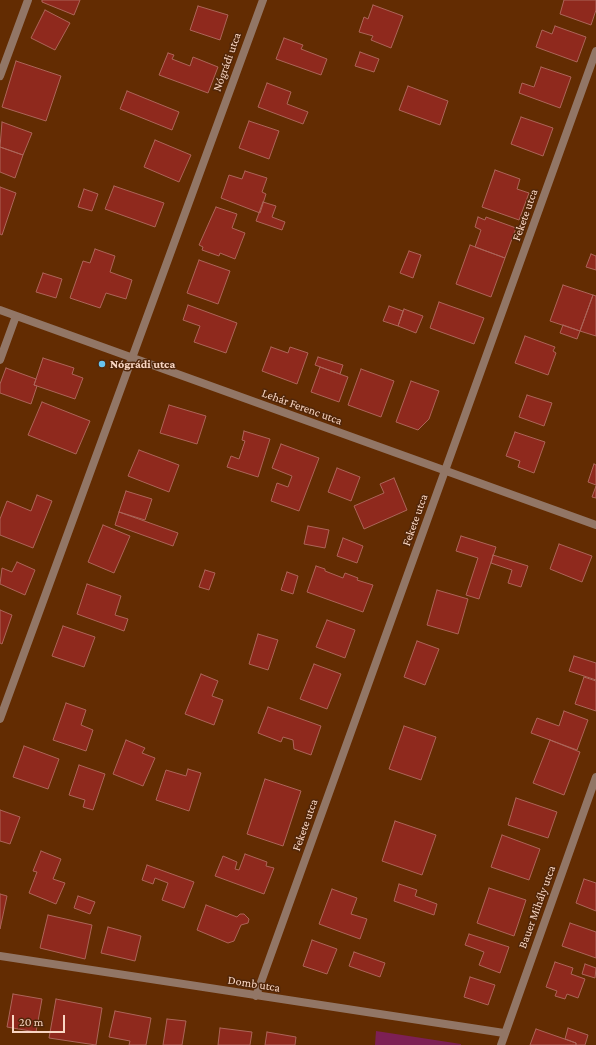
<!DOCTYPE html>
<meta charset="utf-8">
<style>
body{margin:0}
#map{position:relative;width:596px;height:1045px;overflow:hidden;background:#632c02;font-family:"Crimson Pro",serif}
canvas{display:block}
.scale{position:absolute;left:12px;top:1015px;width:53px;height:18px;box-sizing:border-box;border:2px solid #f9d6c3;border-top:0;padding-left:5px;font-size:12px;line-height:14px;white-space:nowrap;color:#f9d6c3;-webkit-text-stroke:3px #512609;paint-order:stroke}
</style>
<div id="map">
<canvas width="596" height="1045"></canvas>
<div class="scale">20 m</div>
</div>
<script>
const ctx = document.querySelector('canvas').getContext('2d');
ctx.lineJoin = 'round';
function fillPath(path, color) { ctx.fillStyle = color; ctx.fill(path, 'evenodd'); }
const toPath = rows => new Path2D(rows.map(r => 'M' + r).join(''));
function strokePath(path, color, width, dash) { ctx.strokeStyle = color; ctx.lineWidth = width; ctx.lineCap = dash ? 'butt' : 'round'; ctx.setLineDash(dash || []); ctx.stroke(path); }
function label(font, color, halo, rows, align = 'center') {
  ctx.font = font + ' "Crimson Pro",serif'; ctx.lineWidth = 3; ctx.setLineDash([]); ctx.textBaseline = 'middle'; ctx.strokeStyle = halo; ctx.fillStyle = color; for (const [text, x, y, turn = 0] of rows) {
    ctx.save(); ctx.translate(x, y); ctx.rotate((+turn || 0) * Math.PI / 180); ctx.textAlign = isNaN(turn) ? turn : align; if (halo) ctx.strokeText(text, 0, 0); ctx.fillText(text, 0, 0); ctx.restore();
  }
}
const green = toPath([
 [376,1031,461,1044,461,1045,375,1045]
]);
const building = toPath([
 [42,0,80,0,74,15,42,2,42,0],
 [564,0,596,0,596,10,591,25,560,14,564,0],
 [373,5,403,16,391,48,371,40,373,36,359,32,364,17,368,19,373,5],
 [198,6,228,15,220,40,190,30,198,6],
 [45,10,70,23,55,50,31,38,45,10],
 [555,26,586,37,577,62,536,47,542,30,552,34,555,26],
 [284,38,303,45,301,49,327,59,321,75,276,59,284,38],
 [360,52,379,59,374,72,355,66,360,52],
 [168,53,174,55,172,59,190,66,193,57,218,67,208,93,159,75,168,53],
 [16,61,61,76,46,121,2,107,16,61],
 [541,67,571,77,560,108,519,93,522,83,534,87,541,67],
 [267,83,291,92,287,104,308,112,303,124,258,107,267,83],
 [408,86,448,101,440,125,399,110,408,86],
 [127,91,179,112,172,130,120,109,127,91],
 [521,117,553,128,543,156,511,144,521,117],
 [249,121,279,131,269,159,239,148,249,121],
 [2,122,32,133,23,155,0,147,2,122],
 [155,140,191,155,179,182,144,167,155,140],
 [0,147,23,155,15,178,0,172,0,147],
 [495,170,520,179,517,189,529,193,519,220,482,207,495,170],
 [245,171,267,178,262,192,266,194,260,213,221,198,229,175,242,179,245,171],
 [114,186,164,203,155,227,105,209,114,186],
 [0,187,16,193,2,235,0,234,0,187],
 [84,189,98,194,92,211,78,207,84,189],
 [263,202,276,206,272,217,285,222,282,230,256,221,263,202],
 [216,207,237,214,232,228,245,233,235,259,220,253,219,256,202,250,203,247,199,245,216,207],
 [478,217,485,220,486,217,516,228,505,258,475,247,481,230,475,227,478,217],
 [470,245,505,258,491,297,456,284,470,245],
 [95,249,115,256,110,272,132,280,126,299,106,293,100,308,70,298,83,261,90,263,95,249],
 [409,251,421,255,413,278,400,273,409,251],
 [591,254,596,256,596,270,586,267,591,254],
 [199,260,230,271,218,304,187,293,199,260],
 [43,273,62,279,56,298,36,292,43,273],
 [563,285,593,295,580,331,550,321,563,285],
 [593,295,596,296,596,336,580,331,593,295],
 [439,302,484,318,474,344,430,328,439,302],
 [188,305,237,323,226,353,194,342,200,326,183,320,188,305],
 [389,306,403,311,398,326,383,321,389,306],
 [404,309,423,316,416,333,398,326,404,309],
 [563,325,580,331,577,339,560,333,563,325],
 [525,336,555,347,553,351,556,353,548,375,515,363,525,336],
 [271,347,288,353,290,347,308,353,297,384,262,371,271,347],
 [318,357,343,365,340,374,315,365,318,357],
 [43,358,74,368,72,374,83,378,75,399,34,385,43,358],
 [320,367,348,377,339,402,311,392,320,367],
 [6,368,36,379,34,385,37,386,31,404,0,393,0,384,6,368],
 [361,369,394,381,381,417,348,405,361,369],
 [411,381,439,391,429,419,418,430,396,422,411,381],
 [527,395,552,403,544,426,519,417,527,395],
 [42,402,90,421,76,454,28,435,42,402],
 [169,405,206,416,197,444,160,433,169,405],
 [244,431,270,439,258,477,227,467,231,456,239,459,245,441,242,440,244,431],
 [515,432,545,442,534,473,518,467,520,461,506,456,515,432],
 [281,444,319,458,299,511,271,501,277,483,288,487,292,476,272,468,281,444],
 [139,450,179,465,169,492,128,476,139,450],
 [594,464,596,465,596,485,588,482,594,464],
 [337,468,360,477,351,501,328,492,337,468],
 [394,478,407,510,364,529,354,506,384,493,380,484,394,478],
 [596,486,596,498,592,497,596,486],
 [126,491,152,499,145,520,119,512,126,491],
 [37,495,52,501,33,548,0,535,0,519,7,501,31,511,37,495],
 [119,512,178,533,173,546,115,525,119,512],
 [103,525,130,536,114,573,88,562,103,525],
 [308,526,329,530,325,548,304,544,308,526],
 [461,536,496,547,479,599,466,595,478,558,456,551,461,536],
 [343,538,363,546,357,563,337,556,343,538],
 [559,544,592,556,582,582,550,569,559,544],
 [493,555,528,566,521,587,508,583,512,570,491,563,493,555],
 [17,562,35,570,25,595,0,584,2,568,12,572,17,562],
 [316,566,325,569,325,571,343,578,345,573,358,578,357,580,373,585,363,612,307,592,316,566],
 [205,570,215,573,209,590,199,587,205,570],
 [287,572,298,576,293,594,281,590,287,572],
 [87,584,121,596,115,615,128,619,124,631,77,614,87,584],
 [437,590,468,599,458,634,427,625,437,590],
 [0,610,12,615,2,644,0,643,0,610],
 [327,620,355,630,345,658,316,647,327,620],
 [63,626,95,637,84,667,52,656,63,626],
 [258,634,278,640,268,670,249,664,258,634],
 [417,641,439,649,425,685,404,677,417,641],
 [574,656,596,663,596,680,569,671,574,656],
 [314,664,341,674,327,709,300,699,314,664],
 [201,674,218,681,212,696,223,700,214,725,185,714,201,674],
 [584,677,596,681,596,711,575,704,584,677],
 [66,703,86,710,81,725,93,730,86,751,53,740,66,703],
 [268,707,321,726,311,755,294,749,293,740,283,737,281,742,258,733,268,707],
 [564,711,588,720,577,750,531,733,537,718,559,726,564,711],
 [404,726,436,737,421,780,389,769,404,726],
 [126,740,145,748,142,753,155,758,143,786,113,774,126,740],
 [550,740,580,752,564,795,533,783,550,740],
 [24,746,59,759,48,789,13,777,24,746],
 [79,765,105,774,93,810,83,807,85,800,69,795,79,765],
 [188,769,201,773,189,811,156,800,166,770,186,776,188,769],
 [265,779,301,791,283,846,247,834,265,779],
 [516,798,557,812,548,838,508,825,516,798],
 [0,810,20,817,10,844,0,841,0,810],
 [395,821,436,835,422,875,382,861,395,821],
 [502,835,540,849,529,880,491,867,502,835],
 [41,851,61,859,53,879,65,883,56,904,29,893,37,872,33,871,41,851],
 [245,854,267,862,266,866,274,868,264,894,215,876,223,856,237,862,235,869,239,870,245,854],
 [147,865,194,882,184,908,162,900,168,883,155,878,153,884,142,880,147,865],
 [584,879,596,883,596,911,576,903,584,879],
 [399,884,417,890,415,896,437,904,434,915,394,901,399,884],
 [489,888,526,900,514,936,477,923,489,888],
 [332,889,357,898,351,914,367,919,360,939,319,924,332,889],
 [0,894,7,896,0,929,0,894],
 [78,896,95,902,90,914,74,908,78,896],
 [206,905,237,917,240,914,244,914,249,919,248,923,241,925,234,941,228,943,197,930,206,905],
 [48,915,92,925,85,959,40,948,48,915],
 [570,923,596,932,596,958,562,946,570,923],
 [108,927,141,936,135,961,101,953,108,927],
 [469,934,509,947,500,973,479,965,484,952,465,945,469,934],
 [312,940,337,949,327,974,303,966,312,940],
 [354,952,385,963,380,977,349,966,354,952],
 [555,962,573,968,571,974,585,979,578,998,567,994,565,999,555,996,557,991,546,987,555,962],
 [585,964,596,968,595,978,582,974,585,964],
 [470,977,495,985,488,1005,464,997,470,977],
 [13,994,42,999,36,1032,7,1027,13,994],
 [56,999,102,1008,96,1045,49,1038,56,999],
 [115,1011,151,1018,146,1045,129,1045,130,1041,109,1037,115,1011],
 [167,1019,186,1021,182,1045,163,1045,167,1019],
 [220,1028,252,1032,250,1045,218,1045,220,1028],
 [568,1028,588,1035,585,1045,576,1045,576,1043,565,1039,568,1028],
 [536,1029,576,1043,576,1045,530,1045,536,1029],
 [267,1032,296,1037,295,1045,265,1045,267,1032]
]);
const minor = toPath([
 [0,76,28,0],
 [0,310,596,525],
 [0,360,16,316],
 [0,719,263,0],
 [0,956,504,1033],
 [256,996,596,51],
 [501,1045,596,777]
]);
const markers = [
 [102,364,4,"#67c4f0"]
];
const streetNames = [
 ["Nógrádi utca",227,62,-70],
 ["Fekete utca",525,215,-70],
 ["Lehár Ferenc utca",302,407,20],
 ["Fekete utca",415,520,-70],
 ["Fekete utca",305,825,-70],
 ["Bauer Mihály utca",537,907,-70],
 ["Domb utca",254,984,9]
];
const poiNames = [
 ["Nógrádi utca",110,364]
];
fillPath(green, '#7d2054');
fillPath(building, '#8f291d');
strokePath(building, '#ac6559', 1);
strokePath(minor, '#927666', 8);
for (const [x, y, r, color] of markers) { const dot = new Path2D(); dot.arc(x, y, r, 0, 2 * Math.PI); ctx.fillStyle = color; ctx.fill(dot); strokePath(dot, '#512609', 1.5); }
label('12px', '#f9d6c3', '#512609', streetNames);
label('bold 12px', '#f9d6c3', '#512609', poiNames, 'left');
</script>
